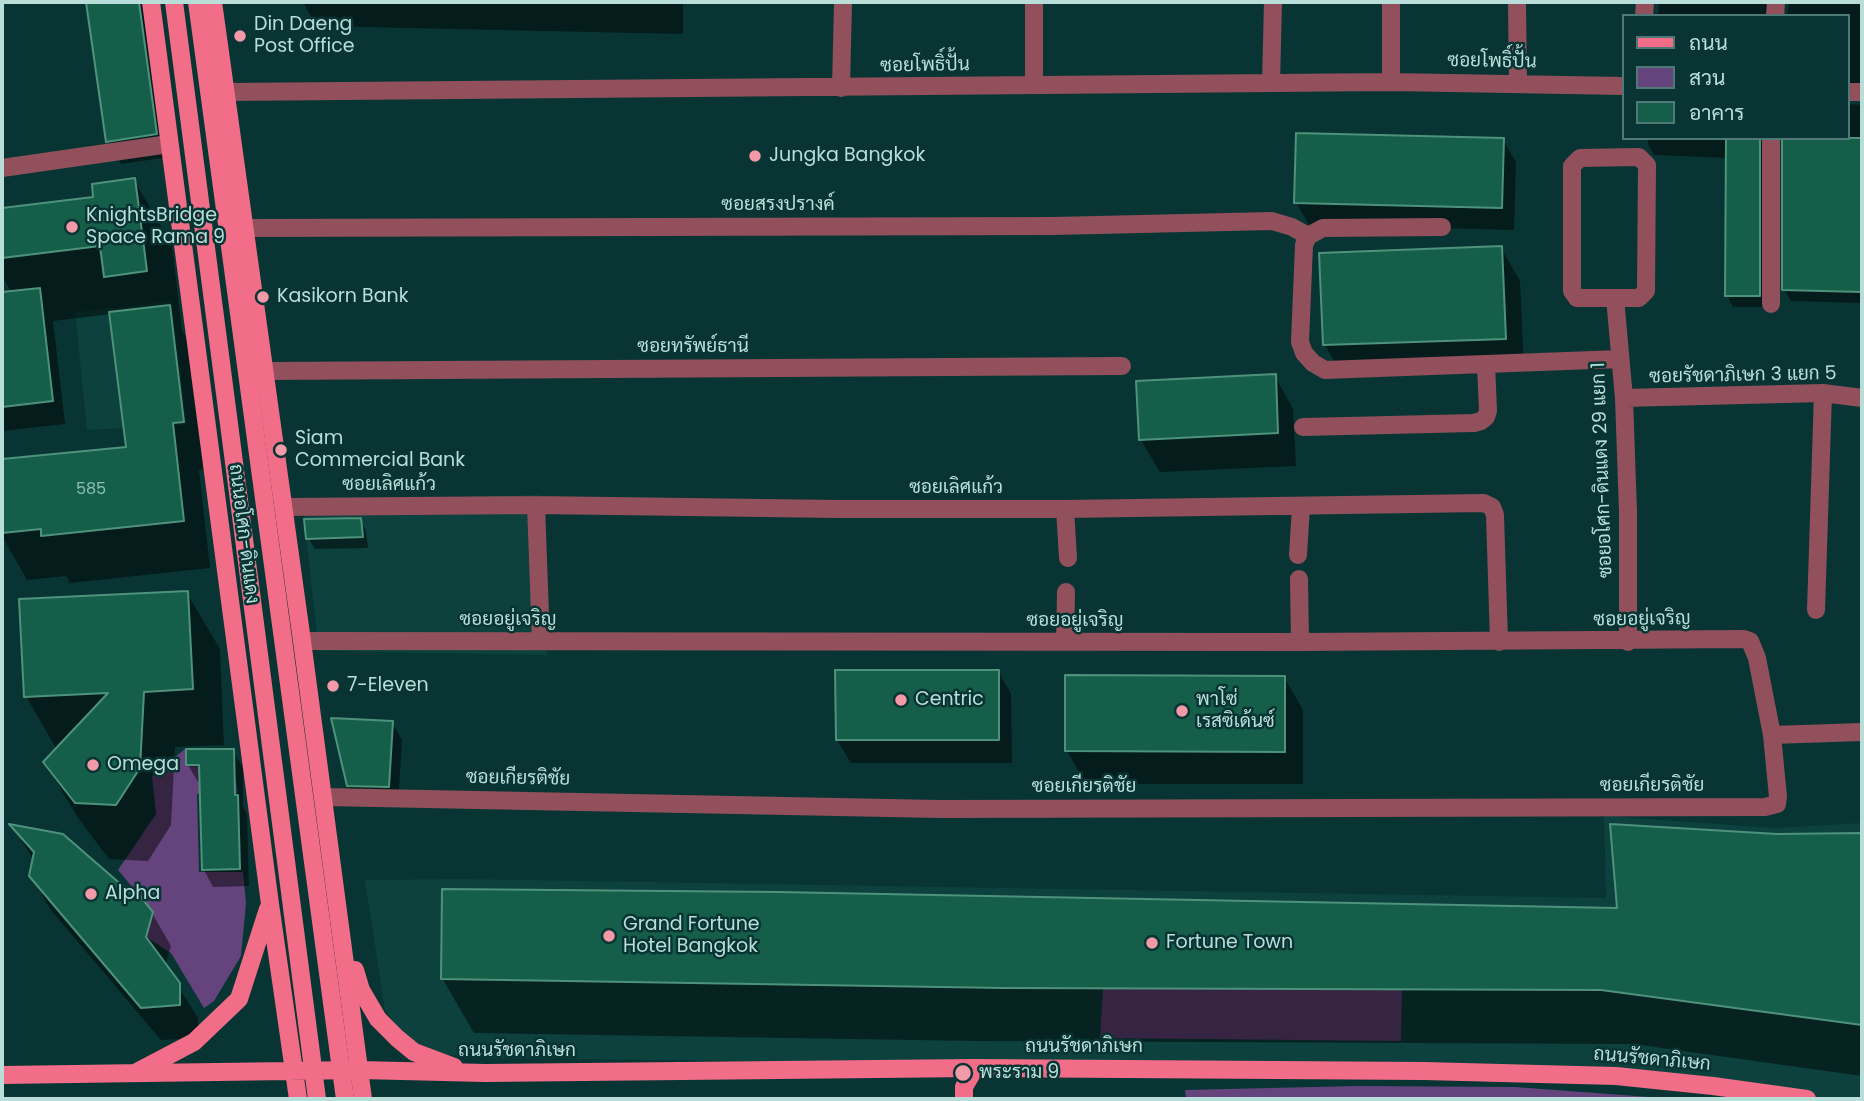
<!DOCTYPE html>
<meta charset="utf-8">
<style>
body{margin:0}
#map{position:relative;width:1864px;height:1101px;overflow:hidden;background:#083533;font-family:Poppins,Sarabun,sans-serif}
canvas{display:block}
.frame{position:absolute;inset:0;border:4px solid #b9deda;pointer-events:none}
.legend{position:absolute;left:1622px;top:14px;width:228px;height:126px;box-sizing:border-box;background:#083533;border:2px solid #4f7976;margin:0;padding:9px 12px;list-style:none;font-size:21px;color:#b9deda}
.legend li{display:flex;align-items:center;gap:14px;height:35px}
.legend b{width:35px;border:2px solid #4f7976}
</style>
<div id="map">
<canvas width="1864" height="1101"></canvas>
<div class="frame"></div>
<ul class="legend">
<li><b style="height:9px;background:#f16d88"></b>ถนน</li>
<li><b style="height:19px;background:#65447e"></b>สวน</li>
<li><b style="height:19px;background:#155f4a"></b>อาคาร</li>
</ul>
</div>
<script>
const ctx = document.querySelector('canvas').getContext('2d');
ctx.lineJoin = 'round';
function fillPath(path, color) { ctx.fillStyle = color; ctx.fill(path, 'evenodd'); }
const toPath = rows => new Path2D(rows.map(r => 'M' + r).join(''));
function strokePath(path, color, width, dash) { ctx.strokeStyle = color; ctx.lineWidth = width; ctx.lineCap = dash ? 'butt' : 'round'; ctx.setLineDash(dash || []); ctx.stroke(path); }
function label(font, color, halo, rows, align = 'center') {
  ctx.font = font + ' Poppins,Sarabun,sans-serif'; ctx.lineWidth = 5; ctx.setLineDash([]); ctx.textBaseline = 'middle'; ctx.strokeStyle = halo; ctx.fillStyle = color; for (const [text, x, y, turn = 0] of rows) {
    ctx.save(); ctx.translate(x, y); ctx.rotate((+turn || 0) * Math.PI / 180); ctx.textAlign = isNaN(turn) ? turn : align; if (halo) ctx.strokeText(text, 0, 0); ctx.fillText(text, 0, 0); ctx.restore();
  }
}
const built = toPath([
 [172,301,187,425,87,430,75,312],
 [540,495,547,574,547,655,319,651,302,501],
 [1604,816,1775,828,1862,823,1862,1099,1833,1099,1532,1071,496,1058,440,1054,407,1040,385,1010,365,880,462,879,1606,898]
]);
const green = toPath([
 [186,748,186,766,234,768,238,793,197,794,199,872,243,872,246,903,241,956,214,1001,204,1008,171,953,146,937,153,912,118,870,156,814,152,776],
 [1103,988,1402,989,1401,1041,1100,1038],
 [1357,1086,1515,1087,1676,1099,1186,1099,1185,1090]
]);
const shadow = toPath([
 [88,2,148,2,169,157,121,164,108,141],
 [303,2,683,2,683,34,316,26],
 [1659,2,1783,2,1771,16,1658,16],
 [1784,2,1862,2,1862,92,1848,96,1848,16,1787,16,1789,3],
 [1848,104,1862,105,1862,303,1791,301,1784,290,1784,139,1772,139,1765,307,1733,307,1727,295,1728,158,1654,155,1648,144,1648,138,1848,138],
 [1503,140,1516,162,1514,230,1309,225,1296,202],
 [134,180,172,245,182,330,196,354,210,469,199,470,210,568,70,583,66,576,27,580,2,536,2,461,128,448,111,314,53,321,65,424,2,431,2,294,12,293,2,276,2,210,95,198],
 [1501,248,1520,281,1524,371,1344,378,1325,345],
 [1275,376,1293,409,1296,466,1160,472,1141,440],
 [360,520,366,531,368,548,315,549,308,538],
 [187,593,220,649,224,745,175,747,171,825,148,861,109,859,78,818,45,762,57,750,26,696],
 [998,671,1011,694,1012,763,851,763,837,740],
 [1284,677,1303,710,1303,784,1086,784,1067,751],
 [392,723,402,740,398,804,358,803,348,785],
 [233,751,243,768,243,807,247,814,249,886,213,887,204,870,201,782,198,782,188,765],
 [13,826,152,913,171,946,165,966,198,1018,198,1038,161,1040,50,909,31,875,34,861],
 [1862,834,1862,1076,1633,1044,977,1041,474,1033,442,978,1619,910,1777,836]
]);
const building = toPath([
 [86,2,139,2,157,134,106,142,86,2],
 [1296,133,1504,138,1502,208,1294,203,1296,133],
 [1726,138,1760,138,1760,296,1725,296,1726,138],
 [1782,138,1862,138,1862,292,1782,290,1782,138],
 [135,178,147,271,104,277,100,246,2,258,2,208,93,197,92,184,135,178],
 [1502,246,1506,339,1323,345,1319,253,1502,246],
 [40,288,53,401,2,407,2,292,40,288],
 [170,305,184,422,173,423,184,521,41,536,41,529,2,533,2,459,126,447,109,312,170,305],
 [1276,374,1278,433,1139,440,1136,381,1276,374],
 [361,518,363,537,306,539,304,519,361,518],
 [188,591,193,689,144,692,140,768,116,805,75,803,43,762,108,693,24,697,19,599,188,591],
 [835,670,999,670,999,740,836,740,835,670],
 [1065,675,1285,676,1285,752,1065,751,1065,675],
 [331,718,393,721,389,787,347,786,331,718],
 [186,749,234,749,235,795,238,795,240,869,202,870,199,765,186,765,186,749],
 [9,824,63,834,132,894,136,891,153,912,146,937,180,983,180,1005,141,1008,29,876,34,852,9,824],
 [1610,824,1777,834,1862,833,1862,1025,1601,990,1003,988,441,979,442,889,778,892,1617,908,1610,824]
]);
const street = toPath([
 [1517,2,1518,84],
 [1644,16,1645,2],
 [1775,16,1776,2],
 [1391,82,1391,2],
 [1271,83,1273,2],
 [1034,85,1034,2],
 [841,88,843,2],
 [226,92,1391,82,1624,86],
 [1848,92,1862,92],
 [1639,157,1647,165,1646,291,1639,298,1577,298,1572,291,1572,166,1580,158,1639,157],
 [2,168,169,144],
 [1442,227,1323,228,1308,236,1304,245,1300,342,1304,353,1313,363,1325,370,1620,359],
 [245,228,1053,226,1272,221,1292,227,1308,236],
 [1615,298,1624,398,1628,512,1628,642],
 [1771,304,1771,138],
 [265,371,1122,366],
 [1624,398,1823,393,1862,398],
 [1303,427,1474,423,1481,421,1486,417,1488,411,1486,364],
 [536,505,541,641],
 [284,507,536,505,839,509,1065,509,1484,503,1492,507,1495,515,1499,642],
 [1065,509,1068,558],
 [1298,555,1301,507],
 [1299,579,1300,642],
 [1816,610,1823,393],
 [302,641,1300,642,1744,639,1750,641,1757,658,1772,735,1778,797,1777,804,1765,807,940,809,323,797],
 [1065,642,1066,592],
 [1772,735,1862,732]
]);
const primary = toPath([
 [151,2,270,904,298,1099],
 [213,2,302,641,363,1099],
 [355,970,361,990,378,1019,397,1038,414,1052,454,1067],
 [135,1073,194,1042,239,999,268,909],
 [2,1075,360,1070,485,1073,975,1068,1424,1071,1616,1076,1713,1086,1807,1099],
 [964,1099,964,1087,975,1068]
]);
const primaryBridge = toPath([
 [174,2,317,1099],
 [197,2,345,1099]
]);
const markers = [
 [240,36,7,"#f39aa9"],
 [755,156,7,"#f39aa9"],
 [72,227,7,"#f39aa9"],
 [263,297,7,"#f39aa9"],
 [281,450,7,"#f39aa9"],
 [333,686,7,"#f39aa9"],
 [901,700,7,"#f39aa9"],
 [1182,711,7,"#f39aa9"],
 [93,765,7,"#f39aa9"],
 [91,894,7,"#f39aa9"],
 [609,936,7,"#f39aa9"],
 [1152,943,7,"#f39aa9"],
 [963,1073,9,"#f39aa9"]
];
const numberNames = [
 ["585",91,490]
];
const poiNames = [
 ["Din Daeng",254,25],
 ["Post Office",254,47],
 ["Jungka Bangkok",769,156],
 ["KnightsBridge",86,216],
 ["Space Rama 9",86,238],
 ["Kasikorn Bank",277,297],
 ["Siam",295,439],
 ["Commercial Bank",295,461],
 ["7-Eleven",347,686],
 ["Centric",915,700],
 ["พาโซ่",1196,700],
 ["เรสซิเด้นซ์",1196,722],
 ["Omega",107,765],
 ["Alpha",105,894],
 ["Grand Fortune",623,925],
 ["Hotel Bangkok",623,947],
 ["Fortune Town",1166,943],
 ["พระราม 9",979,1073]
];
const streetNames = [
 ["ซอยโพธิ์ปั้น",1492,62,1],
 ["ซอยโพธิ์ปั้น",925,66,-1],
 ["ซอยสรงปรางค์",778,205],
 ["ซอยทรัพย์ธานี",693,347],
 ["ซอยรัชดาภิเษก 3 แยก 5",1743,376,-1],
 ["ซอยอโศก-ดินแดง 29 แยก 1",1603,470,-92],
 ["ซอยเลิศแก้ว",389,485],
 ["ซอยเลิศแก้ว",956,488],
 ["ถนนอโศก-ดินแดง",243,534,83],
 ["ซอยอยู่เจริญ",508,620],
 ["ซอยอยู่เจริญ",1642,620,-1],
 ["ซอยอยู่เจริญ",1075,621],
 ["ซอยเกียรติชัย",518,779,1],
 ["ซอยเกียรติชัย",1652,786],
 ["ซอยเกียรติชัย",1084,787],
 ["ถนนรัชดาภิเษก",1084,1047],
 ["ถนนรัชดาภิเษก",517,1051],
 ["ถนนรัชดาภิเษก",1652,1060,5]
];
fillPath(built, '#0c413e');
fillPath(green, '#65447e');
fillPath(shadow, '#0007');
fillPath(building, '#155f4a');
strokePath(building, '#4f927b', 2);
strokePath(street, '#91505c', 18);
strokePath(primary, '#f16d88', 18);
strokePath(primaryBridge, '#f16d88', 18);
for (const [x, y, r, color] of markers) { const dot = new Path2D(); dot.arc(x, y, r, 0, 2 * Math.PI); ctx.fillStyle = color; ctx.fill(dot); strokePath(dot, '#083533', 2.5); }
label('16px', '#90beb6', null, numberNames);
label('19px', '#b9deda', '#083533', poiNames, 'left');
label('19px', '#b9deda', '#083533', streetNames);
</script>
